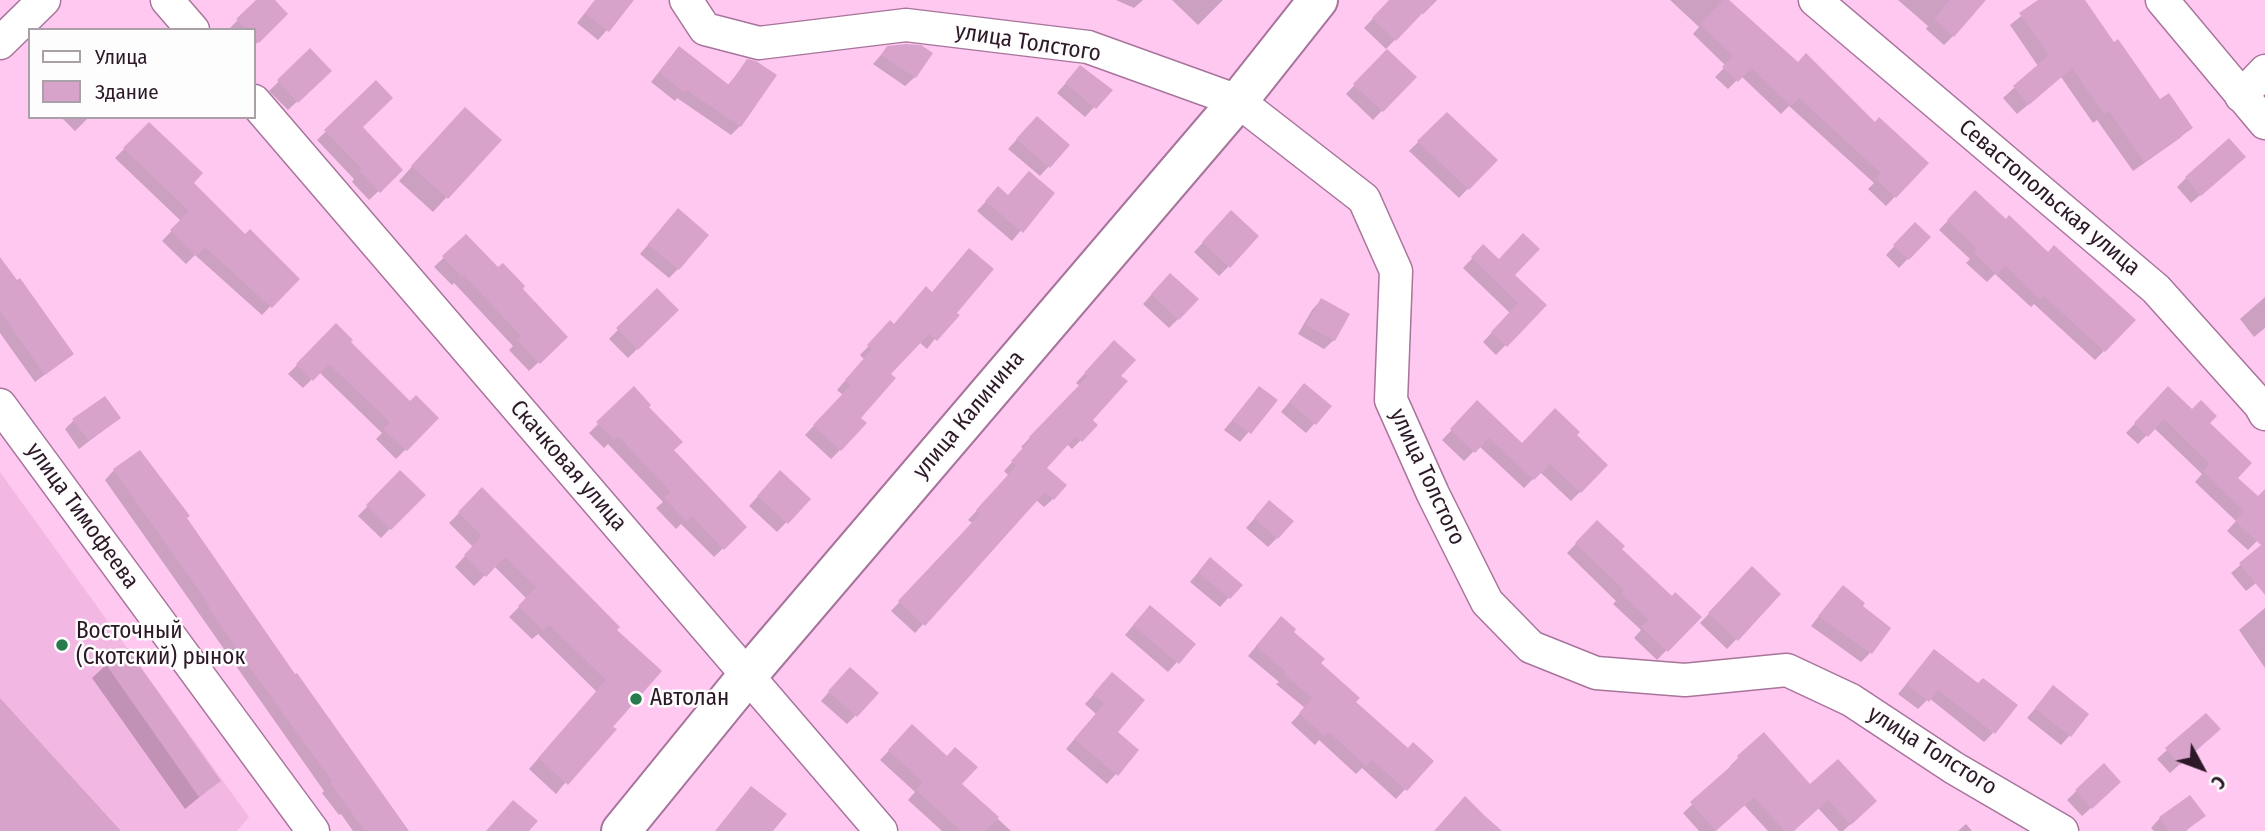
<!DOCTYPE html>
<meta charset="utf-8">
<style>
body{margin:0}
#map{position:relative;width:2265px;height:831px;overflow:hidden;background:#ffc8f1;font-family:"Fira Sans Condensed",sans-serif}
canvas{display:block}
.legend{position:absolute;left:28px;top:28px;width:228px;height:91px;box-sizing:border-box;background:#fdfdfd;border:2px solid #a9a1a7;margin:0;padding:9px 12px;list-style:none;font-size:21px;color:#2c1827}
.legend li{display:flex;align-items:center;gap:14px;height:35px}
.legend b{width:35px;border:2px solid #a9a1a7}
.north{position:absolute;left:2167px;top:733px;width:70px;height:70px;-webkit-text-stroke:5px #fdfdfd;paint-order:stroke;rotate:131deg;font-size:19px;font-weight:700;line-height:28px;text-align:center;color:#2c1827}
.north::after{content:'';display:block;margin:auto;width:24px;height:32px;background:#2c1827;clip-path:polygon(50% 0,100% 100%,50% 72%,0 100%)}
</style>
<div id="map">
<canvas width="2265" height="831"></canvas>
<ul class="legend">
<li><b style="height:9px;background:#fff"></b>Улица</li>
<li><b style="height:19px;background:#d8a3cb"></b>Здание</li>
</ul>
<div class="north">С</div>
</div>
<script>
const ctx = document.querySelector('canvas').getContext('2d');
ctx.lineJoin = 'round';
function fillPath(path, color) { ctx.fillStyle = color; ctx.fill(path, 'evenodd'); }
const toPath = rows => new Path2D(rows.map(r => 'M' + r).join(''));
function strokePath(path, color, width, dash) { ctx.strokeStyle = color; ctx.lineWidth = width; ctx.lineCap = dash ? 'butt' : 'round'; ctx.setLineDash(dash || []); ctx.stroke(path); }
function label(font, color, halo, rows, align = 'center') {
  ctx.font = font + ' "Fira Sans Condensed",sans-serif'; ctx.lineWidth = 5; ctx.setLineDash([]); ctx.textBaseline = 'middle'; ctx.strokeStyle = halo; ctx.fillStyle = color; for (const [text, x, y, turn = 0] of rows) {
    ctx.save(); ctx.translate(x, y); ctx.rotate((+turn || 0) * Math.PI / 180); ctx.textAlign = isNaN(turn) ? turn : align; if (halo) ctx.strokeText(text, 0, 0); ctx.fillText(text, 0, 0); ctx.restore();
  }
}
const built = toPath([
 [0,472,249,817,237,831,0,831]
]);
const shadow = toPath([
 [258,0,272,0,286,14,254,46,254,30,229,29],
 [595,0,628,0,607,30,598,40,577,23],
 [1116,0,1143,0,1134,8],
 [1172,0,1223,0,1198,25],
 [1391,0,1437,0,1423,14,1421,13,1386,49,1364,28],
 [1670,0,1726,0,1798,64,1927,163,1886,206,1868,189,1874,183,1789,106,1781,114,1741,76,1728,89,1715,77,1726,66,1693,34,1699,27],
 [1898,0,1977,0,1953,36,1944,45,1926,29,1928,26],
 [2041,0,2083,0,2114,44,2160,101,2190,128,2180,138,2133,171,2097,120,2093,123,2061,77,2017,114,2003,98,2038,66,2010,25],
 [887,48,915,77,905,86,873,64],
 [310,51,329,71,288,110,269,91],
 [1387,51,1414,77,1373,120,1346,94],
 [670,58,727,86,748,61,740,126,731,135,677,98,675,101,651,82],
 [1081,66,1110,90,1085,117,1057,93],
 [376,83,361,128,401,170,369,200,352,182,354,179,317,140],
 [1447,114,1495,160,1459,198,1409,151],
 [61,117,89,117,75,131],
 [451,123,499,140,433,212,399,181],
 [149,124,191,183,245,236,297,279,262,315,195,255,186,264,162,241,181,221,115,158],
 [1028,127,1068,145,1040,176,1008,149],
 [2234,166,2191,203,2177,187,2186,178],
 [1052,193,1012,241,977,211,989,198],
 [1975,193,2006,222,2134,320,2095,360,2034,304,2031,307,1995,274,1987,282,1966,263,1970,259,1939,230],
 [669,220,678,269,669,278,640,254],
 [1222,222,1228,267,1219,276,1194,252],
 [1915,224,1929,237,1899,268,1886,255],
 [466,236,566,337,529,371,509,350,513,346,454,283,452,285,434,267],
 [1483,247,1544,305,1496,355,1483,342,1510,313,1463,268],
 [0,260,72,354,35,382,0,333],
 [1161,284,1178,319,1169,328,1143,304],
 [657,290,677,310,628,358,609,339],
 [2265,297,2265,328,2254,337,2240,319],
 [1321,300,1334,340,1324,349,1298,334,1312,310],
 [955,313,927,349,919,342,889,375,840,450,831,459,805,435,843,395,837,390,864,359,860,355,891,323,893,325],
 [336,326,348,342,410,404,437,418,396,459,376,439,382,433,319,372,303,388,288,374],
 [1105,351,1119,376,1091,420,1096,425,1072,449,1067,444,1045,468,1053,499,1044,507,1036,500,915,633,891,611,972,523,968,520,1009,476,1004,471,1024,449,1021,447,1080,386,1076,383],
 [1259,388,1275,401,1240,442,1224,430],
 [634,389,672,450,745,527,714,557,681,524,676,529,656,508,663,502,608,444,604,448,589,433],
 [2168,389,2208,423,2236,478,2265,505,2265,533,2248,550,2227,531,2236,521,2195,482,2202,474,2154,428,2138,444,2126,433],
 [1295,395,1329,407,1306,433,1281,412],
 [1478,403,1522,445,1575,435,1606,465,1571,501,1540,472,1524,488,1479,446,1464,461,1442,440],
 [119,418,79,449,65,429,74,420],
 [114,470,185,518,295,676,407,831,353,831,341,814,339,815,322,793,324,791,105,480],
 [400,473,423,495,381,538,358,516],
 [771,482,808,499,777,532,749,506],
 [482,490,614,630,611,727,556,794,529,769,597,692,538,634,532,639,509,617,527,599,494,566,474,586,455,567,473,547,449,523],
 [1261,511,1277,538,1268,547,1246,528],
 [1597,522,1620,549,1671,598,1699,617,1657,660,1634,638,1641,630,1613,604,1616,601,1567,553],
 [2265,544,2265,576,2246,591,2231,573],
 [1201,569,1240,585,1220,607,1190,582],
 [1752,569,1779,594,1727,649,1700,623],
 [1834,597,1870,653,1861,662,1811,626],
 [2265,608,2265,668,2239,630],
 [1141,616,1177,662,1168,672,1125,635],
 [1272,627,1291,632,1354,702,1407,750,1431,761,1396,799,1362,768,1356,774,1319,740,1315,745,1291,723,1305,708,1276,684,1279,682,1248,656],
 [127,650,219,781,185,809,92,678,106,665],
 [1934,651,1993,733,1984,742,1929,698,1918,709,1898,694],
 [841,678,856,715,847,724,821,701],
 [1103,684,1115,732,1137,750,1107,784,1066,749,1096,714,1085,704],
 [2053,688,2070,735,2061,745,2027,718],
 [903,736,960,784,1011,831,942,831,908,800,915,792,880,760],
 [2209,738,2170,773,2157,759,2167,750],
 [1738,758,1810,786,1866,810,1843,831,1839,831,1818,808,1793,831,1768,831,1744,805,1715,831,1699,831,1683,813,1731,768,1729,767],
 [2104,765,2110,791,2082,816,2067,800],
 [2203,816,2186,831,2154,831,2151,828,2160,818],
 [1966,824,1972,831,1958,831]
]);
const building = toPath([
 [256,0,275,0,288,14,259,43,254,37,254,30,247,30,236,19],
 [595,0,634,0,609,32,585,13],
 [1389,0,1435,0,1396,41,1372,18],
 [1723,0,1729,0,1798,62,1806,53,1875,122,1879,117,1929,163,1896,198,1876,179,1881,173,1799,98,1791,106,1751,68,1738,82,1722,67,1733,56,1700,24],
 [1950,0,1986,0,1954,37,1934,19],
 [2038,0,2085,0,2114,42,2118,39,2160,99,2169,93,2193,128,2144,162,2109,111,2104,114,2072,68,2029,105,2013,86,2049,55,2019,13],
 [906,44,921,45,933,53,916,78,881,55,887,46],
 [679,46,729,85,747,59,756,61,777,75,741,127,687,90,685,93,659,72],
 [310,48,332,71,298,103,277,80],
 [1387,49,1417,77,1383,112,1353,84],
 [1080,65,1113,90,1096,109,1065,83],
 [376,80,393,98,363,127,403,170,380,193,360,171,362,169,324,130],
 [465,107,502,140,448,199,411,166],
 [1447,112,1498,160,1469,190,1417,141],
 [1037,116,1070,145,1050,168,1016,139],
 [149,122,203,173,194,183,245,234,250,229,300,279,272,308,205,247,196,256,170,230,189,211,123,148],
 [2229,138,2246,157,2201,196,2185,177],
 [1029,171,1055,193,1023,233,985,201,998,186,1008,195],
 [1975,190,2006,219,2009,215,2048,252,2054,245,2136,320,2105,352,2044,296,2041,300,2005,266,1997,275,1974,253,1977,249,1947,220],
 [678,208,709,235,679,270,648,244],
 [1231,210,1259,236,1230,268,1202,242],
 [1915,222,1931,237,1909,260,1893,245],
 [1523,233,1540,249,1515,275,1547,305,1507,347,1491,332,1518,303,1471,257,1483,244,1499,259],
 [466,234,498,267,503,263,525,286,523,289,568,337,540,364,517,340,521,336,464,275,462,277,442,256],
 [969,248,994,269,957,313,960,315,937,341,929,334,891,374,896,378,861,418,867,423,841,451,813,425,851,385,845,380,872,349,867,345,890,320,894,324,926,286,932,292],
 [0,257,17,280,20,278,74,354,45,375,0,311],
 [1170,273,1199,299,1179,320,1151,294],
 [657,288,679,310,638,350,616,328],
 [1321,298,1350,314,1335,341,1306,325],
 [336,323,353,340,351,342,410,401,416,395,439,418,407,451,383,429,390,422,329,364,313,381,296,364],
 [1114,340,1136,360,1121,376,1128,381,1093,420,1098,425,1082,442,1076,436,1047,468,1067,485,1054,500,1045,492,925,626,898,601,980,514,976,510,1016,466,1011,461,1031,439,1029,437,1088,376,1084,373],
 [1304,383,1332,406,1316,425,1289,402],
 [634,386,651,405,649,407,683,442,674,450,747,527,724,550,692,516,686,521,664,498,671,492,618,436,614,440,596,422],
 [1259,386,1278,400,1251,434,1232,420],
 [2168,386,2192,409,2201,400,2217,416,2210,423,2252,463,2238,478,2258,496,2265,489,2265,595,2239,563,2261,545,2235,521,2244,511,2203,471,2210,464,2164,419,2148,437,2134,423],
 [105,396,121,418,89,441,72,419],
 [1477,400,1522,443,1555,408,1580,432,1577,435,1608,465,1581,493,1550,464,1534,480,1489,438,1475,453,1450,429],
 [140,450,190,516,187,518,295,674,297,673,409,831,365,831,330,783,332,781,238,651,208,607,210,606,113,469],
 [400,470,426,495,391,530,366,505],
 [780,470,811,499,788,524,757,496],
 [482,487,620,627,617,630,662,671,613,727,617,729,568,785,538,758,606,680,549,625,543,630,518,606,536,587,505,557,486,577,464,555,482,536,458,512],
 [1269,500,1294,521,1278,539,1254,518],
 [1597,520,1625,546,1622,549,1672,596,1675,592,1702,617,1668,652,1641,627,1649,620,1621,593,1624,590,1575,543],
 [1210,557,1243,585,1230,599,1198,572],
 [1752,566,1781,594,1738,641,1708,613],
 [1843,585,1865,603,1863,606,1891,628,1872,654,1818,616],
 [1150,605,1196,644,1179,664,1133,625],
 [1281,616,1296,629,1294,632,1325,659,1321,663,1360,698,1356,702,1408,748,1413,742,1434,761,1407,791,1372,760,1366,766,1329,732,1325,737,1299,713,1312,698,1284,674,1286,672,1256,646],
 [127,648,221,781,199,797,105,663],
 [1934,649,1978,683,1983,678,2018,705,1995,734,1938,690,1929,702,1906,684],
 [850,667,879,693,857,717,828,691],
 [1112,672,1145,700,1118,732,1139,750,1118,776,1074,739,1104,704,1093,694],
 [2053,685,2089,714,2071,737,2035,708],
 [0,698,59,763,121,831,0,831],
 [2206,713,2221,729,2180,765,2165,748],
 [912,724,947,756,955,747,978,767,962,784,999,817,986,831,961,831,916,790,923,782,888,750],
 [1764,732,1810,784,1838,759,1877,801,1851,825,1828,800,1794,831,1785,831,1754,797,1716,831,1690,802,1739,759,1737,756],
 [2104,763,2121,782,2092,809,2075,790],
 [751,786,787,814,773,831,715,831],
 [2190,795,2206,816,2185,831,2169,831,2159,817],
 [1465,796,1484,815,1502,831,1434,831],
 [513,800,538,821,529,831,486,831]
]);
const minor = toPath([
 [167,0,193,30],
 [686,0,705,29,759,43,906,25,1088,47,1238,101,1364,199,1396,271,1391,400,1433,494,1487,602,1531,647,1596,673,1685,680,1787,670,1851,700,1954,768,2062,831],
 [1815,0,2156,289,2260,405,2265,414],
 [2162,0,2265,123],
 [0,43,44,0],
 [2241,96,2265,71],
 [254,101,881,831],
 [0,405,313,831]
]);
const major = toPath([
 [621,831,748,675,1238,101,1318,0]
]);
const markers = [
 [62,645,7,"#287b4d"],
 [636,699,7,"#287b4d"]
];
const streetNames = [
 ["улица Толстого",1028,43,9],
 ["Севастопольская улица",2049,198,40],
 ["улица Калинина",969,415,-50],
 ["Скачковая улица",568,466,49],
 ["улица Толстого",1427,477,65],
 ["улица Тимофеева",82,516,54],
 ["улица Толстого",1932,751,32]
];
const poiNames = [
 ["Восточный",76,632],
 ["(Скотский) рынок",76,658],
 ["Автолан",650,699]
];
fillPath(built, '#f3b7e4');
fillPath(shadow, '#0003');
fillPath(building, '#d8a3cb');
strokePath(minor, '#a7759b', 35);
strokePath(major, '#a7759b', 42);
strokePath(minor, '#fff', 32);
strokePath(major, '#fff', 38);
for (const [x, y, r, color] of markers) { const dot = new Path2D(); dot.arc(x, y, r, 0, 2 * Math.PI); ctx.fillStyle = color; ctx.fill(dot); strokePath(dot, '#fdfdfd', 2.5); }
label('23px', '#2c1827', '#fdfdfd', streetNames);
label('23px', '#2c1827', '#fdfdfd', poiNames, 'left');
</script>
